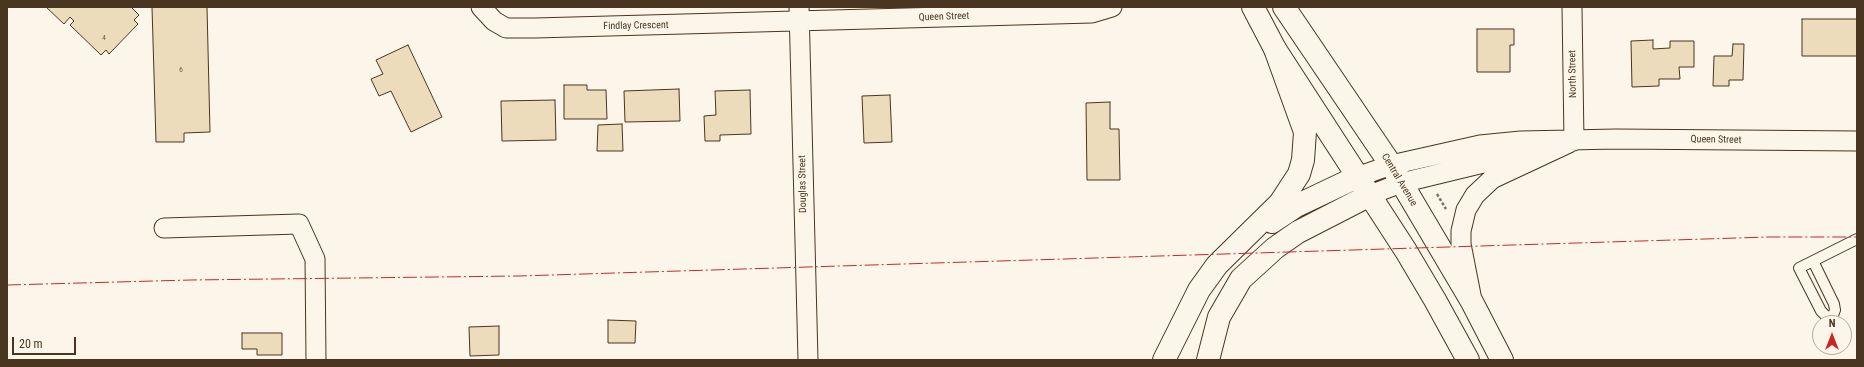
<!DOCTYPE html>
<style>
body{margin:0}
#map{position:relative;width:1864px;height:367px;overflow:hidden;background:#fbf6e9;font-family:"Roboto Condensed",sans-serif}
canvas{display:block}
.frame{position:absolute;inset:0;border:8px solid #4a3520;pointer-events:none}
.north{position:absolute;left:1812px;top:315px;width:40px;height:40px;box-sizing:border-box;background:#fbf6e9;border:1px solid #b4a999;border-radius:50%;rotate:0deg;font-size:11px;font-weight:700;line-height:16px;text-align:center;color:#4a3520}
.north::after{content:'';display:block;margin:auto;width:14px;height:18px;background:#c62828;clip-path:polygon(50% 0,100% 100%,50% 72%,0 100%)}
.scale{position:absolute;left:12px;top:337px;width:64px;height:18px;box-sizing:border-box;border:2px solid #4a3520;border-top:0;padding-left:5px;font-size:12px;line-height:14px;white-space:nowrap;color:#4a3520;-webkit-text-stroke:3px #fbf6e9;paint-order:stroke}
</style>
<div id="map">
<canvas width="1864" height="367"></canvas>
<div class="frame"></div>
<div class="north">N</div>
<div class="scale">20 m</div>
</div>
<script>
const ctx = document.querySelector('canvas').getContext('2d');
ctx.lineJoin = 'round';
function fillPath(path, color) { ctx.fillStyle = color; ctx.fill(path, 'evenodd'); }
const toPath = rows => new Path2D(rows.map(r => 'M' + r).join(''));
function strokePath(path, color, width, dash) { ctx.strokeStyle = color; ctx.lineWidth = width; ctx.lineCap = dash ? 'butt' : 'round'; ctx.setLineDash(dash || []); ctx.stroke(path); }
function label(font, color, halo, rows, align = 'center') {
  ctx.font = font + ' "Roboto Condensed",sans-serif'; ctx.lineWidth = 3; ctx.setLineDash([]); ctx.textBaseline = 'middle'; ctx.strokeStyle = halo; ctx.fillStyle = color; for (const [text, x, y, turn = 0] of rows) {
    ctx.save(); ctx.translate(x, y); ctx.rotate((+turn || 0) * Math.PI / 180); ctx.textAlign = isNaN(turn) ? turn : align; if (halo) ctx.strokeText(text, 0, 0); ctx.fillText(text, 0, 0); ctx.restore();
  }
}
const building = toPath([
 [46,7,131,7,139,15,134,20,138,24,109,54,106,50,101,55,70,25,74,21,70,17,64,24,46,7],
 [152,7,207,7,210,132,184,133,184,142,156,142,152,7],
 [1802,19,1857,19,1857,56,1802,56,1802,19],
 [1477,29,1514,29,1514,45,1510,45,1510,72,1477,72,1477,29],
 [1653,40,1653,49,1670,48,1670,41,1694,41,1694,67,1679,67,1680,79,1659,79,1659,86,1632,87,1631,41,1653,40],
 [1733,44,1744,44,1743,80,1729,80,1729,86,1713,86,1714,56,1732,56,1733,44],
 [408,45,442,117,411,132,391,91,379,96,371,79,383,74,376,60,408,45],
 [564,85,587,85,587,90,606,90,607,119,564,119,564,85],
 [679,89,680,121,625,122,624,91,679,89],
 [750,90,751,134,720,135,720,141,705,141,704,116,716,115,715,91,750,90],
 [890,95,892,142,864,143,862,96,890,95],
 [555,100,556,140,502,141,501,101,555,100],
 [1110,102,1110,129,1119,129,1120,180,1087,180,1086,103,1110,102],
 [622,124,623,151,597,151,598,125,622,124],
 [608,320,636,321,635,343,608,343,608,320],
 [499,326,499,355,470,356,469,327,499,326],
 [242,333,282,333,282,355,257,355,257,349,242,349,242,333]
]);
const path = toPath([
 [1437,194,1446,209]
]);
const lane = toPath([
 [1813,261,1834,304,1835,310,1832,318,1825,315,1821,311,1799,268,1857,239]
]);
const street = toPath([
 [481,7,494,21,506,28,535,28,1092,13,1112,7],
 [799,7,808,360],
 [1572,7,1574,141],
 [1357,177,1391,165,1480,145,1521,141,1616,139,1857,141],
 [1370,195,1401,183,1533,151],
 [164,228,299,224,315,259,316,360],
 [1471,295,1461,244,1461,231,1466,210,1475,195,1492,179,1569,143]
]);
const secondary = toPath([
 [1253,7,1275,49,1406,251,1435,300,1468,360],
 [1284,7,1391,165,1472,302,1502,360]
]);
const highway = toPath([
 [1272,222,1296,206,1357,177],
 [1164,360,1199,290,1217,265,1280,203,1299,174,1303,160,1305,132,1275,49],
 [1208,360,1219,317,1241,279,1275,248,1298,232,1370,195]
]);
const power = toPath([
 [7,285,191,280,519,276,1769,237,1857,237]
]);
const numberNames = [
 ["4",104,38],
 ["6",181,70]
];
const streetNames = [
 ["Queen Street",944,17,-2],
 ["Findlay Crescent",636,26,-1],
 ["North Street",1573,74,-91],
 ["Queen Street",1716,140,1],
 ["Central Avenue",1399,180,59],
 ["Douglas Street",803,184,-91]
];
fillPath(building, '#ecdcbc');
strokePath(building, '#4a3520', 1);
strokePath(lane, '#4a3520', 12);
strokePath(street, '#4a3520', 21);
strokePath(secondary, '#4a3520', 24);
strokePath(highway, '#4a3520', 24);
strokePath(path, '#7f6f5c', 2.5, [3, 2]);
strokePath(lane, '#fbf6e9', 10);
strokePath(street, '#fbf6e9', 19);
strokePath(secondary, '#fbf6e9', 22);
strokePath(highway, '#fbf6e9', 22);
strokePath(power, '#c62828', 1, [14, 3, 2, 3]);
label('8px', '#725f47', null, numberNames);
label('10px', '#4a3520', '#fbf6e9', streetNames);
</script>
